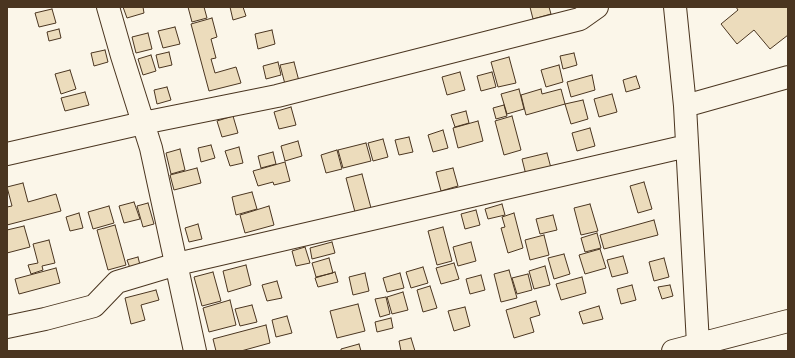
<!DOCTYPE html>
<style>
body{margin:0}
#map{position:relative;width:795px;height:358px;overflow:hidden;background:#fbf6e9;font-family:"Public Sans",sans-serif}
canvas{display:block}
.frame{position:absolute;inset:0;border:8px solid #4a3520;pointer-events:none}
</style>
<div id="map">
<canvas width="795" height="358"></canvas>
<div class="frame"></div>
</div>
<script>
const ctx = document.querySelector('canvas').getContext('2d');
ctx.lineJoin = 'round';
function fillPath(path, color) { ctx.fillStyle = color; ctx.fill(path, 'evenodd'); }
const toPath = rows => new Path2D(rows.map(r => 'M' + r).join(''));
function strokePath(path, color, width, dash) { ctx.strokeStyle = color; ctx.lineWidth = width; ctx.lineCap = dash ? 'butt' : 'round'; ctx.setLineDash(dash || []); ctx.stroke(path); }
const building = toPath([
 [123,7,143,7,144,13,127,18,123,7],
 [188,7,204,7,207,18,192,22,188,7],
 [230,7,243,7,246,16,233,20,230,7],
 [530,7,549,7,551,14,533,19,530,7],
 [736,7,788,7,788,35,770,49,754,30,737,44,721,24,738,10,736,7],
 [52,9,56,23,39,27,35,13,52,9],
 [212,18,217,37,211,39,216,58,211,59,215,73,236,67,241,83,209,91,191,24,212,18],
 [175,27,180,44,163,48,158,31,175,27],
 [59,29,61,38,49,41,47,32,59,29],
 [272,30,275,44,258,49,255,34,272,30],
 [148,33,152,49,136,53,132,37,148,33],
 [105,50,108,62,94,66,91,53,105,50],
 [169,52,172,65,159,68,156,55,169,52],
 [574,53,577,65,563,69,560,56,574,53],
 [151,55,156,71,143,75,138,59,151,55],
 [509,57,516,83,498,87,491,62,509,57],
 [278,62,281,75,266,79,263,66,278,62],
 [294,62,300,85,286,88,280,65,294,62],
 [559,65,563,82,546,87,541,70,559,65],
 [70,70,76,89,61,94,55,74,70,70],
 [460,72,465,90,447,95,442,77,460,72],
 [492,72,496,87,481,91,477,76,492,72],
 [592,75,595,90,571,97,567,82,592,75],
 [636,76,640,88,626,92,623,80,636,76],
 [167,87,171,100,157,104,154,90,167,87],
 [519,89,524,109,507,114,501,94,519,89],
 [541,89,542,94,561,89,565,104,526,115,521,95,541,89],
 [85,92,89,105,65,111,61,98,85,92],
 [612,94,617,112,599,117,594,99,612,94],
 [583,100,588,119,571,124,565,104,583,100],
 [504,105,507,116,496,119,493,108,504,105],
 [291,107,296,125,279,129,274,112,291,107],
 [466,111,469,123,455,127,451,115,466,111],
 [233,116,238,133,222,137,217,121,233,116],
 [512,116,521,150,504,155,495,121,512,116],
 [478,121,483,141,458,148,453,128,478,121],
 [590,128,595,146,577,151,572,133,590,128],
 [443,130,448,148,433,152,428,135,443,130],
 [409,137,413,152,399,155,395,140,409,137],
 [383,139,388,157,373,161,368,143,383,139],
 [298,141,302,156,285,161,281,146,298,141],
 [366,143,371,161,343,168,338,150,366,143],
 [211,145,215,158,201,162,198,148,211,145],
 [239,147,243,163,230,166,225,151,239,147],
 [180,149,185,170,171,174,166,153,180,149],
 [337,150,342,169,326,173,321,155,337,150],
 [273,152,276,164,261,168,258,156,273,152],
 [547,153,551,168,526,175,522,159,547,153],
 [285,162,290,181,274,185,273,182,258,186,253,171,285,162],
 [197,168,201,183,174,190,170,175,197,168],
 [453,168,458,186,441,191,436,172,453,168],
 [362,174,371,208,355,212,346,178,362,174],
 [644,182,652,209,638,213,630,186,644,182],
 [23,183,28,202,56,194,61,211,7,225,7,207,12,206,7,187,23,183],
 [252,192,257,209,236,215,232,197,252,192],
 [134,202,140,219,124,223,119,206,134,202],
 [148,203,154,224,143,227,137,206,148,203],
 [502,204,505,215,488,219,485,209,502,204],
 [590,204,598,231,581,235,574,208,590,204],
 [109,206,114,223,93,229,88,212,109,206],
 [269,206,274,225,245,233,240,215,269,206],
 [476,210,480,225,465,229,461,214,476,210],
 [79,213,83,228,70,231,66,217,79,213],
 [514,213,523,248,508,253,501,228,505,227,502,217,514,213],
 [553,215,557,230,540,234,536,219,553,215],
 [654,220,658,235,604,249,600,235,654,220],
 [198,224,202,239,189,242,185,228,198,224],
 [115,225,126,265,108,270,97,230,115,225],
 [24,226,30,247,7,253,7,230,24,226],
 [443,227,452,261,437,265,428,231,443,227],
 [597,233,601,248,585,252,581,238,597,233],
 [544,235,549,255,530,260,525,240,544,235],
 [49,240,55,263,42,266,43,270,31,274,28,265,38,263,33,244,49,240],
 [332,242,335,253,312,259,310,248,332,242],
 [471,242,476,261,458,266,453,247,471,242],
 [305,247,310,263,296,266,292,251,305,247],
 [600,249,606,268,585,274,579,255,600,249],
 [564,254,570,274,554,279,548,258,564,254],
 [623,256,628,273,612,277,607,260,623,256],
 [138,257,140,265,130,268,127,260,138,257],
 [329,258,333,273,316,277,312,263,329,258],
 [664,258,669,277,654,281,649,262,664,258],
 [454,263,459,279,441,284,436,268,454,263],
 [246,265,251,285,228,292,223,271,246,265],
 [545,266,550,285,534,289,529,271,545,266],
 [423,267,428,283,411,288,406,272,423,267],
 [56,268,60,283,19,294,15,279,56,268],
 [509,270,517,298,501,302,494,274,509,270],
 [213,272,221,301,202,306,194,277,213,272],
 [335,272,338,282,318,287,315,278,335,272],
 [365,273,369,291,353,295,349,277,365,273],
 [400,273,404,288,387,292,383,278,400,273],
 [528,274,532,290,517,294,512,278,528,274],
 [481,275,485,290,470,294,466,279,481,275],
 [582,277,586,293,561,300,556,284,582,277],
 [277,281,282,298,267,301,262,285,277,281],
 [632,285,636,300,621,304,617,289,632,285],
 [670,285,673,296,662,299,658,287,670,285],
 [430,286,437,308,423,312,417,290,430,286],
 [156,290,159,300,141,305,145,320,131,324,125,298,156,290],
 [403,292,408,310,392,314,387,297,403,292],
 [386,297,390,314,380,317,375,299,386,297],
 [230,300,236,325,209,332,203,308,230,300],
 [536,301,540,315,530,318,534,332,514,338,506,310,536,301],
 [358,304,365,331,337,338,330,311,358,304],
 [252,305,257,322,240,326,235,309,252,305],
 [599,306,603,319,583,324,579,312,599,306],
 [465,307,470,326,454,331,448,311,465,307],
 [287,316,292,333,276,337,272,320,287,316],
 [391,318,393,328,377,332,375,322,391,318],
 [266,325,270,343,241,351,216,351,213,339,266,325],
 [411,338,415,351,401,351,399,341,411,338],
 [359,344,361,351,341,351,341,349,359,344]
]);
const minor = toPath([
 [108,7,122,56,151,148,195,351],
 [675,7,685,106,698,344],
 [685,106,788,77],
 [7,154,143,123,277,96,580,19,597,7],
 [7,327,45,319,94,306,117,282,177,264,687,146],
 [673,351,788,321]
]);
fillPath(building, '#ecdcbc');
strokePath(building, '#4a3520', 1);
strokePath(minor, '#4a3520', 24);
strokePath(minor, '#fbf6e9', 22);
</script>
